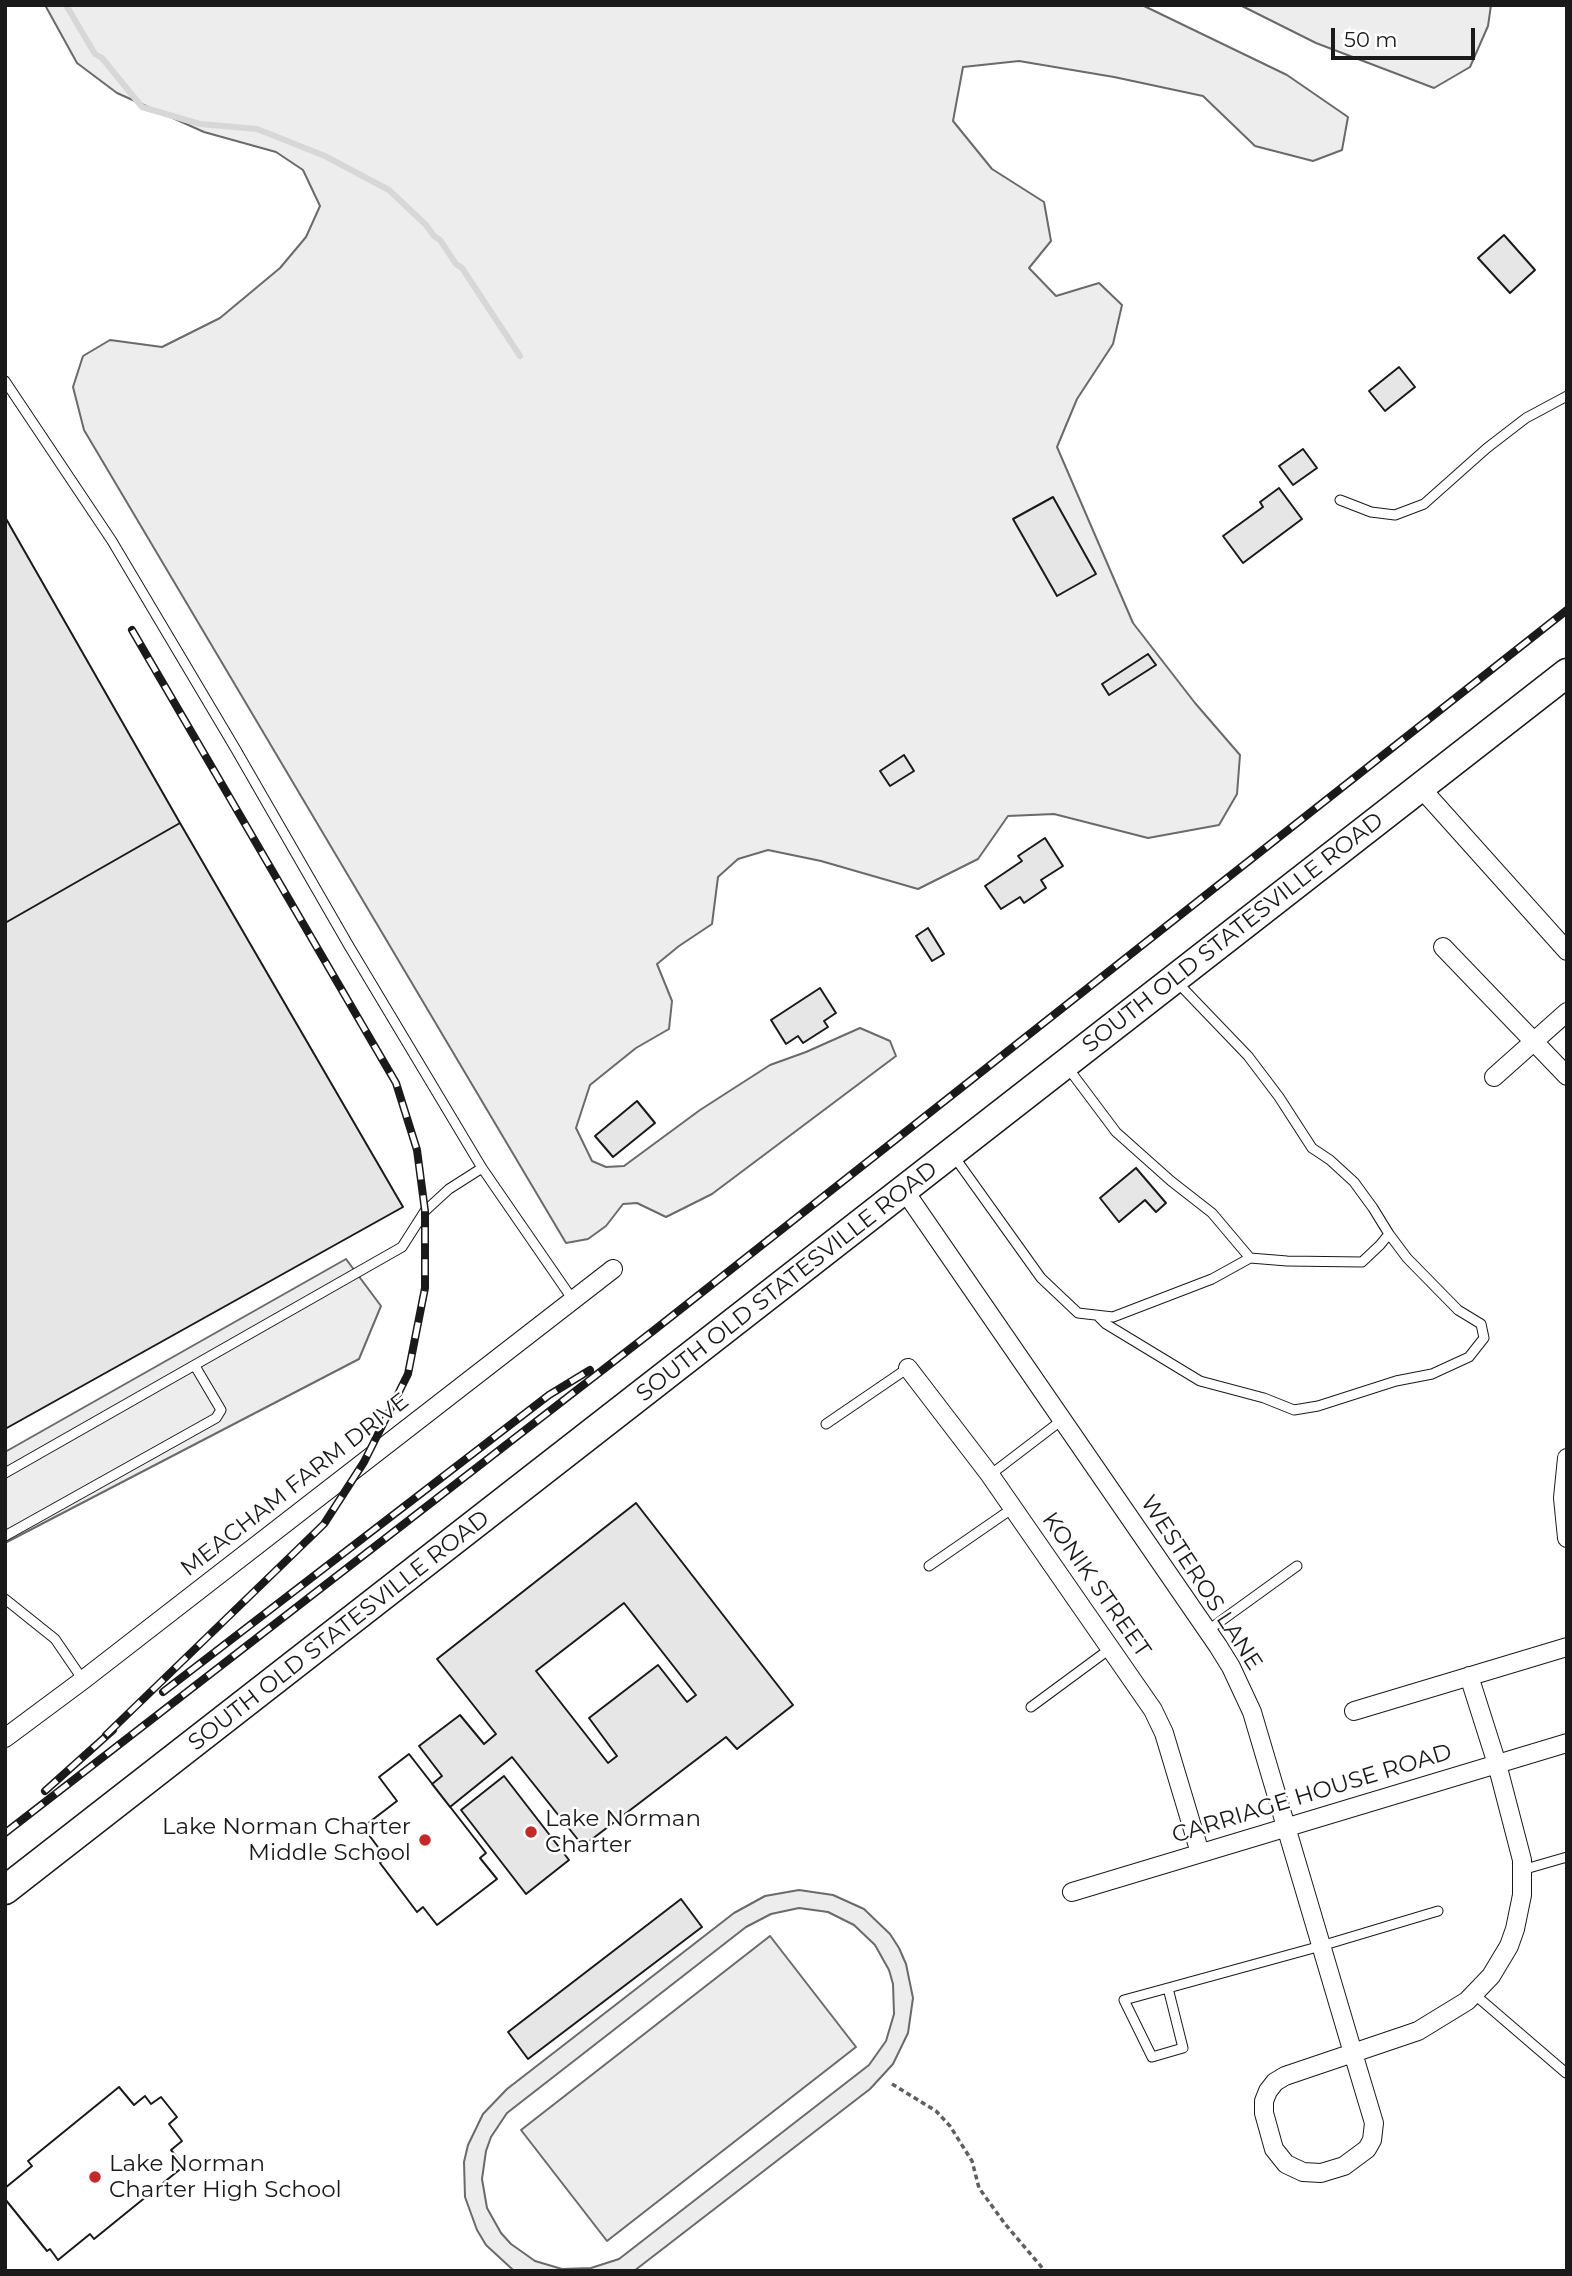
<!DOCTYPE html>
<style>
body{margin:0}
#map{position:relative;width:1572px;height:2276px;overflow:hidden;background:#fff;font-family:Montserrat,sans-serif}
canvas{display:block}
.frame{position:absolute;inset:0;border:7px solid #1a1a1a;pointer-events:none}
.scale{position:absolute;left:1331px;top:28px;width:144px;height:32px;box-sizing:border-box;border:4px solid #1a1a1a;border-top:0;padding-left:9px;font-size:21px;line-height:24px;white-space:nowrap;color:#1a1a1a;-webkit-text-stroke:5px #fff;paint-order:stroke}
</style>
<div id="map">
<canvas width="1572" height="2276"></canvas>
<div class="frame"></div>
<div class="scale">50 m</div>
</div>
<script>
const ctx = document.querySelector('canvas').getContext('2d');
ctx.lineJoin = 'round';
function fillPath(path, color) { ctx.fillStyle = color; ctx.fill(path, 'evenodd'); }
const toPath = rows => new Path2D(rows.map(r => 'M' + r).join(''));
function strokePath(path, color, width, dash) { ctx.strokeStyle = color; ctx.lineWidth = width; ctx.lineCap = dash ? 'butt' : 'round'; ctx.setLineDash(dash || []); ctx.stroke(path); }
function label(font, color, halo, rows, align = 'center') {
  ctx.font = font + ' Montserrat,sans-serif'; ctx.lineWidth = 5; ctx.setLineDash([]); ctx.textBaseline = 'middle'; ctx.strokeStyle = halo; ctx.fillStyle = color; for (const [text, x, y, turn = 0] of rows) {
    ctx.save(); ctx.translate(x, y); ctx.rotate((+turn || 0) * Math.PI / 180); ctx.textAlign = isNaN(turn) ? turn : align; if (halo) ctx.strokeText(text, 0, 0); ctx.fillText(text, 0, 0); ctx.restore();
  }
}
const built = toPath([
 [45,5,1142,5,1287,75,1348,117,1342,150,1313,161,1255,146,1203,96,1114,77,1019,61,963,67,953,121,992,169,1044,202,1051,241,1029,268,1056,296,1099,283,1122,305,1113,344,1077,399,1057,447,1133,623,1195,703,1240,755,1237,794,1219,825,1148,838,1054,814,1008,816,978,859,918,889,821,861,768,850,738,859,718,877,712,924,679,946,657,964,672,1001,669,1029,636,1048,590,1085,576,1128,592,1161,606,1167,624,1166,700,1110,770,1065,806,1052,860,1028,890,1041,896,1056,712,1194,666,1217,637,1203,623,1204,606,1226,588,1239,566,1243,84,430,73,387,83,356,110,340,162,347,220,318,280,268,306,237,320,206,303,170,276,152,204,132,117,93,77,63,45,5],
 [1240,5,1491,5,1488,26,1470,67,1434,88,1316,43,1240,5],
 [346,1259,381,1306,359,1359,5,1543,5,1452,346,1259],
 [799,1890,833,1895,864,1909,890,1934,899,1948,906,1964,913,1998,908,2033,893,2064,870,2089,634,2271,515,2271,512,2269,486,2245,477,2230,465,2197,464,2162,468,2145,483,2114,507,2089,734,1913,765,1896,799,1890],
 [799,1908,828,1912,854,1925,875,1945,889,1970,893,1984,894,2014,886,2041,869,2065,619,2259,591,2268,562,2269,535,2261,511,2244,501,2233,487,2208,482,2179,486,2151,491,2137,507,2113,746,1927,771,1914,799,1908],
 [770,1936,856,2047,607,2241,521,2130,770,1936]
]);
const stream = toPath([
 [66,5,95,54,102,58,142,107,200,124,257,129,325,156,389,190,426,225,434,236,440,240,456,264,462,268,520,356]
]);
const building = toPath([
 [1504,235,1535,270,1510,293,1478,258,1504,235],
 [1399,367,1415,387,1385,411,1369,391,1399,367],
 [1303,449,1317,468,1293,485,1279,466,1303,449],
 [1279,488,1302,519,1243,563,1223,536,1263,507,1260,502,1279,488],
 [1053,497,1096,574,1057,596,1013,519,1053,497],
 [5,517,180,823,5,923,5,517],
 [1148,654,1156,665,1109,695,1102,684,1148,654],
 [904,755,914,771,890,786,880,771,904,755],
 [180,823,403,1207,5,1429,5,923,180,823],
 [1045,838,1063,866,1041,880,1046,888,1024,903,1020,897,1001,909,985,886,1022,861,1018,856,1045,838],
 [928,928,944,954,932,961,916,936,928,928],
 [820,988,836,1013,824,1021,828,1027,803,1043,798,1036,786,1044,771,1020,820,988],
 [637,1101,655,1123,613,1157,595,1136,637,1101],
 [1136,1168,1166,1203,1156,1212,1145,1200,1119,1222,1100,1198,1136,1168],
 [636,1503,793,1705,737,1749,726,1737,583,1846,512,1757,450,1807,432,1784,442,1776,419,1746,460,1715,484,1744,496,1734,437,1659,636,1503],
 [624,1603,696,1695,687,1702,658,1665,589,1718,617,1756,608,1763,536,1671,624,1603],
 [409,1754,486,1853,480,1858,497,1879,437,1925,423,1907,417,1912,380,1863,386,1858,363,1827,397,1801,379,1777,409,1754],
 [409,1754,486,1853,480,1858,497,1879,437,1925,423,1907,417,1912,380,1863,386,1858,363,1827,397,1801,379,1777,409,1754],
 [504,1776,569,1860,526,1894,461,1810,504,1776],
 [681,1899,702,1927,528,2059,508,2032,681,1899],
 [119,2087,134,2105,145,2096,151,2104,161,2097,177,2117,169,2124,182,2141,171,2150,184,2166,94,2239,90,2234,58,2260,50,2249,47,2251,5,2199,5,2188,32,2166,28,2161,119,2087],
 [119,2087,134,2105,145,2096,151,2104,161,2097,177,2117,169,2124,182,2141,171,2150,184,2166,94,2239,90,2234,58,2260,50,2249,47,2251,5,2199,5,2188,32,2166,28,2161,119,2087]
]);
const path = toPath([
 [892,2084,936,2111,950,2126,972,2161,979,2188,1005,2224,1045,2271]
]);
const service = toPath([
 [5,381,112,541,235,748,349,946,482,1168,573,1300],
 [1340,500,1371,512,1395,515,1424,504,1487,448,1526,418,1567,396],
 [1068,1068,1116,1132,1171,1181,1212,1213,1250,1258],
 [953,1155,1041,1278,1078,1313,1113,1317,1212,1279,1250,1258,1287,1261,1362,1262,1380,1245,1389,1234,1373,1208,1354,1182,1330,1160,1312,1148,1279,1097,1248,1056,1176,981],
 [1098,1316,1106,1324,1200,1381,1264,1398,1294,1410,1318,1406,1396,1381,1432,1374,1469,1357,1484,1338,1481,1324,1458,1310,1407,1258,1389,1234],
 [826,1424,908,1368],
 [5,1473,402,1247,425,1211,449,1189,482,1168],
 [990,1475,1062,1420],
 [5,1536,216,1418,221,1410,195,1366],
 [929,1566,1013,1508],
 [5,1599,55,1639,83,1680],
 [1207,1631,1297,1566],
 [1031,1707,1111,1648],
 [1522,1870,1567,1857],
 [1168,1988,1183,2048,1152,2057,1124,2000,1168,1988,1321,1946,1438,1911],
 [1474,1994,1566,2073]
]);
const minor = toPath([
 [1420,787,1567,951],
 [1443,947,1567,1076],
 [1494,1077,1567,1012],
 [904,1190,1218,1646,1231,1667,1252,1712,1353,2053,1285,2076,1275,2082,1268,2091,1264,2101,1264,2113,1274,2149,1286,2164,1303,2172,1321,2173,1344,2166,1367,2149,1372,2140,1374,2123,1353,2053,1418,2031,1467,2001,1491,1976,1509,1946,1515,1929,1522,1895,1522,1860,1497,1764,1469,1676],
 [908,1368,990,1475,1153,1710,1164,1733,1200,1853],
 [1567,1458,1563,1498,1567,1538],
 [1354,1711,1567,1647],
 [5,1738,83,1680,613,1269],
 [1072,1892,1567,1743]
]);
const primary = toPath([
 [5,1890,1567,673]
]);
const rail = toPath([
 [163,1692,549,1395,590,1370],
 [106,1735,324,1524,364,1462,408,1374,425,1288,425,1211,417,1150,396,1083,132,630],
 [45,1791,113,1730],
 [5,1833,653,1331,1567,610]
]);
const markers = [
 [531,1832,7,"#c62828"],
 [425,1840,7,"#c62828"],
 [95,2177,7,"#c62828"]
];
const streetNames = [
 ["SOUTH OLD STATESVILLE ROAD",1233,933,-38],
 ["SOUTH OLD STATESVILLE ROAD",787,1282,-38],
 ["MEACHAM FARM DRIVE",295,1485,-38],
 ["WESTEROS LANE",1201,1583,57],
 ["KONIK STREET",1096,1585,55],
 ["SOUTH OLD STATESVILLE ROAD",339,1631,-38],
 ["CARRIAGE HOUSE ROAD",1312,1794,-17]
];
const poiNames = [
 ["Lake Norman",545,1819],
 ["Charter",545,1845],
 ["Lake Norman Charter",411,1827,"right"],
 ["Middle School",411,1853,"right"],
 ["Lake Norman",109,2164],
 ["Charter High School",109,2190]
];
fillPath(built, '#ededed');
strokePath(built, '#6a6a6a', 2);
strokePath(stream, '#d7d7d7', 6);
fillPath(building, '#e6e6e6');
strokePath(building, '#1a1a1a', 2);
strokePath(service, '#1a1a1a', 11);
strokePath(minor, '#1a1a1a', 20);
strokePath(primary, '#1a1a1a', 31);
strokePath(path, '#5f5f5f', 3.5, [5, 3.5]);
strokePath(service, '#fff', 9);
strokePath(minor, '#fff', 18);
strokePath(primary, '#fff', 28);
strokePath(rail, '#1a1a1a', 8);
strokePath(rail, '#fff', 5, [16]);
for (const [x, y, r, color] of markers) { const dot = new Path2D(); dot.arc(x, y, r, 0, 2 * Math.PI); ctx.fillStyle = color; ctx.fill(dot); strokePath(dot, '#fff', 2.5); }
label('23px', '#1a1a1a', '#fff', streetNames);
label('23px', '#1a1a1a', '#fff', poiNames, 'left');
</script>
